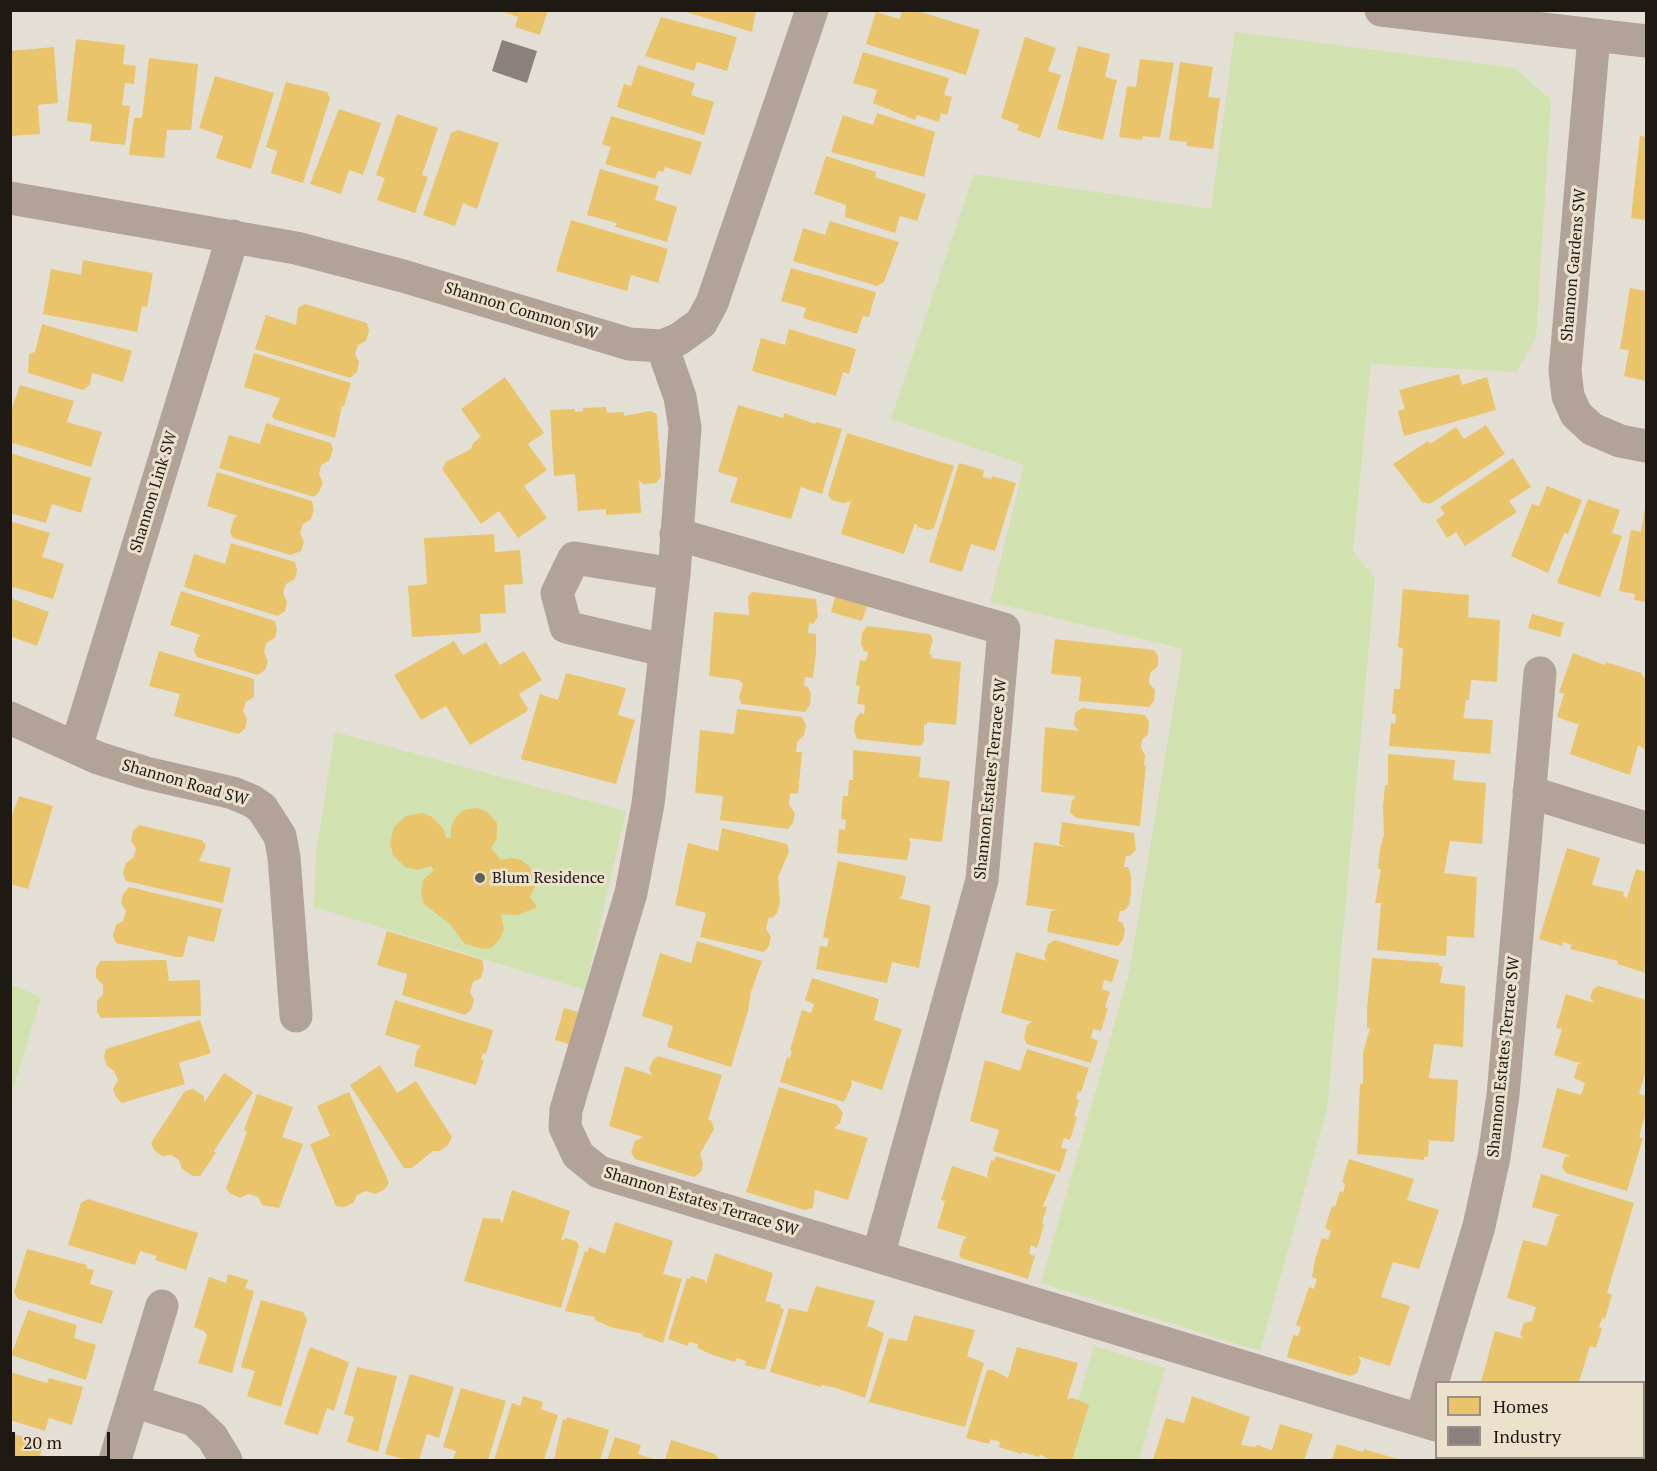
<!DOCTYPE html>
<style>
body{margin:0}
#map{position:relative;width:1657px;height:1471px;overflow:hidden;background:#e4dfd4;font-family:"PT Serif",serif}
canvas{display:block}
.frame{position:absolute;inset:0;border:12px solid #1e1a13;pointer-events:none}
.legend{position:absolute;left:1435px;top:1381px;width:210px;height:78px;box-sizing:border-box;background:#ebe1cd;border:2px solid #999183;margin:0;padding:8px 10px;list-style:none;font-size:18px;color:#1e1a13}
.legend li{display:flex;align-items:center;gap:12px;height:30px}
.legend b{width:30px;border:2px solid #999183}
.scale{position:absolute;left:12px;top:1432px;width:98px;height:27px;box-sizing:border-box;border:3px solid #1e1a13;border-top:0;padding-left:8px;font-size:18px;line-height:21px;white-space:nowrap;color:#1e1a13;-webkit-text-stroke:4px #ebe1cd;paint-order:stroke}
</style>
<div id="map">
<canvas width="1657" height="1471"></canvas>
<div class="frame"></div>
<ul class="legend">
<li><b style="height:16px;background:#e9c46a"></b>Homes</li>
<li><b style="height:16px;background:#8a817c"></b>Industry</li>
</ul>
<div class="scale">20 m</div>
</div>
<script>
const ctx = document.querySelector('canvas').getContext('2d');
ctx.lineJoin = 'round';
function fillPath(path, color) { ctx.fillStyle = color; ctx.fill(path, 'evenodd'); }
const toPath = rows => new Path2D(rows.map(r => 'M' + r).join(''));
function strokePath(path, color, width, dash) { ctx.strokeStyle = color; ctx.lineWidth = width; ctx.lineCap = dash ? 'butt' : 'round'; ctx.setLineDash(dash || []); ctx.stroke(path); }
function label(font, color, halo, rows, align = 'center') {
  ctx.font = font + ' "PT Serif",serif'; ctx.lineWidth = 6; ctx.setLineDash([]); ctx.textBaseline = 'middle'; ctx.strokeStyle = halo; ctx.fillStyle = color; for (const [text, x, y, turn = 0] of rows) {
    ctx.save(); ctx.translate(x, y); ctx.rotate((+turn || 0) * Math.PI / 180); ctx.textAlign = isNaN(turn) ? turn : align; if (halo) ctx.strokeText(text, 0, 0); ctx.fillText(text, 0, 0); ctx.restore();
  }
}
const green = toPath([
 [1235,32,1515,68,1551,100,1536,338,1516,372,1371,364,1353,551,1375,579,1327,1109,1260,1351,1041,1283,1129,972,1183,649,990,602,1024,465,891,419,974,174,1211,209],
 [335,732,626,811,585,990,314,907,316,854],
 [11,985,41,997,11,1096],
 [1094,1346,1165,1368,1139,1460,1061,1460]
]);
const homes = toPath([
 [499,10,548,10,540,35,515,27,518,17],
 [756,10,752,32,683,11,683,10],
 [902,10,914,10,980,30,966,75,866,44,876,12,900,19],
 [661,17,737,37,727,71,697,62,694,71,645,56],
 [1025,37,1056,48,1048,71,1061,75,1040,138,1017,130,1019,125,1001,118],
 [76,39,125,45,123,64,136,66,134,84,125,83,122,105,130,106,125,145,90,141,92,124,67,121],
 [1078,46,1110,54,1105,77,1117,80,1103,140,1057,129],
 [54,47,58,103,38,105,40,134,10,136,10,51],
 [863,52,949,78,944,95,952,97,947,115,941,113,939,122,917,115,915,120,873,103,877,90,853,83],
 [149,58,198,64,191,130,167,130,164,158,129,155,134,118,142,118],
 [1140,59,1174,63,1160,138,1143,136,1142,140,1119,137,1127,86,1136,87],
 [1180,62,1213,67,1208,97,1220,98,1213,149,1186,146,1187,142,1169,140],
 [638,65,695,83,691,95,714,102,704,135,617,107,624,84,631,86],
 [215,76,274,93,251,169,216,158,223,136,199,128],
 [286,82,327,92,330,98,303,183,271,173,277,151,266,147],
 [339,109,381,123,363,175,349,170,341,194,310,184],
 [877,113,935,132,924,177,831,152,843,115,873,125],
 [397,114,438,128,422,175,428,177,415,213,377,200,385,178,376,175],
 [611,116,702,142,691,175,665,167,663,172,658,171,655,179,605,164,611,147,602,144],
 [458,130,499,143,477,209,463,203,455,226,423,215,451,133],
 [1640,136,1646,137,1646,220,1631,218],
 [826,156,876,172,875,177,926,194,917,221,900,216,895,233,845,217,846,205,814,194],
 [600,169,659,186,655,200,677,207,667,242,615,227,617,223,587,215],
 [571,220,668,249,658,283,631,275,627,291,556,271],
 [830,221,899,242,884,282,877,286,793,261,803,228,825,235],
 [83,260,153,273,147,307,142,306,137,332,43,314,51,269,81,275],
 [791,268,876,292,869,317,863,316,857,334,803,318,806,308,781,301],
 [1630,288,1646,291,1646,381,1624,376,1629,350,1620,349],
 [305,304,367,323,369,331,366,341,358,345,355,354,359,362,357,372,350,378,255,349,266,315,296,325,298,308],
 [42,324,132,351,123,382,92,373,90,385,83,390,28,373,29,354,35,352],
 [789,329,856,349,849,374,843,372,836,396,752,371,761,338,785,345],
 [254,353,351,383,344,406,342,406,335,438,274,419,272,416,280,398,244,387],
 [1459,374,1462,385,1487,377,1496,410,1404,436,1398,411,1405,409,1399,390],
 [505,377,544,433,528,444,547,470,524,486,547,518,518,538,499,511,481,524,442,469,446,462,471,449,473,443,481,437,461,409],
 [20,385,74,401,67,422,102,432,91,467,10,442,10,414],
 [738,405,783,418,784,413,815,424,816,422,842,429,822,494,801,487,791,519,730,502,738,478,718,472],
 [606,407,607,413,624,412,624,416,651,411,657,414,661,477,656,483,643,484,639,480,641,513,606,515,606,509,578,511,575,474,554,476,550,410,575,409,575,412,583,411,583,408],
 [266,423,331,443,333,450,329,461,321,465,319,474,323,483,319,492,314,497,219,468,229,435,260,444],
 [1486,425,1505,454,1430,504,1422,502,1393,464,1428,441,1430,444,1456,427,1464,439],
 [847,433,954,466,934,528,928,530,918,527,915,523,904,554,841,534,851,501,843,503,832,500,828,495],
 [10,453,91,478,81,513,52,504,46,523,10,513],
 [1513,458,1531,487,1509,501,1517,512,1465,546,1456,532,1447,538,1436,520,1445,514,1440,507],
 [959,463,984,470,983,477,991,479,992,476,1016,483,995,551,971,544,962,572,929,562],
 [217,472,312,501,314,510,311,519,303,524,300,533,304,542,301,551,291,555,233,538,230,532,234,518,238,516,207,506],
 [1547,486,1582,500,1568,534,1564,533,1548,573,1511,556,1532,504,1539,506],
 [1588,499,1620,510,1612,533,1622,536,1600,597,1557,583],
 [1645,507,1646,507,1646,602,1634,600,1635,594,1619,591,1631,530,1641,532],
 [10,521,50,533,42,557,64,564,53,599,10,586],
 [494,534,495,552,520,550,523,584,504,585,506,613,480,614,481,632,478,633,412,637,408,586,427,584,424,538],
 [231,543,295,562,297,570,295,579,286,584,283,593,287,602,285,611,278,616,184,587,194,554,225,564],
 [1403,589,1469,595,1468,617,1500,620,1497,682,1471,680,1469,700,1466,700,1464,715,1463,718,1493,720,1490,754,1389,746,1391,723,1395,724,1396,714,1392,714,1394,689,1400,689,1403,648,1398,647],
 [181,591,275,621,277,629,275,638,266,643,264,652,268,661,265,670,258,675,197,657,194,651,198,637,201,635,170,625],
 [752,592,816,599,818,617,813,624,809,623,808,633,816,634,816,653,813,678,805,677,804,686,808,687,811,694,810,705,805,712,742,704,739,698,743,683,740,682,740,680,709,676,714,612,749,615,748,597],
 [835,597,867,606,862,621,831,612],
 [10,598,49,612,37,646,10,636],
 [1532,614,1564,623,1560,637,1528,628],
 [867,626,930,634,933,639,929,654,932,655,931,658,961,662,956,725,927,722,927,725,924,724,924,741,921,746,857,739,854,731,855,720,860,713,864,714,865,705,857,704,860,686,856,685,860,660,866,661,868,652,864,651,861,644,862,633],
 [1055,639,1154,650,1158,656,1158,666,1150,673,1149,683,1155,690,1154,701,1149,707,1079,701,1081,677,1051,674],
 [454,641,463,655,486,642,500,665,524,651,542,680,519,694,528,709,526,712,470,745,446,706,421,720,394,675],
 [159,651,254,679,254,697,246,702,243,711,247,719,245,729,238,734,174,716,180,694,149,686],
 [1573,653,1605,665,1606,662,1641,673,1646,680,1646,750,1638,745,1630,775,1570,754,1579,723,1576,724,1557,717,1564,694,1559,692],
 [566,673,626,688,618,715,635,720,616,784,521,759,540,694,558,700],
 [1082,708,1145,715,1149,722,1148,734,1142,740,1141,748,1145,755,1144,766,1146,766,1140,826,1076,818,1070,812,1072,801,1076,796,1041,792,1045,727,1079,731,1074,725,1075,713],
 [737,709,802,717,806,725,804,735,797,742,796,752,802,752,798,794,790,793,789,805,795,813,793,823,788,829,720,820,723,796,695,793,700,730,734,734],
 [853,750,921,757,919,777,950,781,942,842,909,838,909,841,911,842,907,860,837,853,839,829,845,830,846,820,841,819,843,796,848,796,849,780,853,780],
 [1388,754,1455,760,1453,780,1486,783,1482,844,1450,841,1444,873,1477,877,1474,938,1447,936,1446,956,1377,950,1381,903,1375,903,1381,869,1378,869,1380,848,1384,835,1383,808,1385,785,1388,785],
 [19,796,53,806,28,889,10,884,10,821],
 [477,808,487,812,497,823,497,838,491,848,501,860,511,858,521,860,530,867,535,876,535,886,530,897,537,907,518,915,501,914,504,929,500,939,491,948,483,949,465,944,450,924,424,904,421,893,423,880,434,870,431,866,417,870,405,867,393,855,390,843,394,827,406,816,423,813,432,817,443,828,446,838,451,838,451,827,456,817,463,810],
 [1062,822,1134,833,1136,850,1130,856,1126,856,1124,867,1128,867,1131,875,1131,894,1129,905,1124,911,1120,911,1118,921,1122,922,1125,930,1123,940,1118,946,1047,932,1051,911,1058,910,1026,905,1034,842,1066,847,1059,844],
 [139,825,202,840,206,846,199,861,231,868,223,903,126,881,123,873,126,863,133,858,136,849,131,841,133,831],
 [722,828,787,844,789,852,778,877,780,903,777,913,772,918,769,917,766,929,771,937,769,946,764,952,700,937,706,913,675,905,688,843,718,851],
 [1567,848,1600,858,1592,885,1624,892,1623,896,1627,898,1636,869,1646,872,1646,973,1617,964,1618,961,1570,949,1572,945,1563,942,1562,946,1539,939],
 [838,861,902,875,906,877,902,896,898,898,931,906,919,968,892,962,887,983,816,969,820,946,827,947,829,939,823,937],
 [129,887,222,909,214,942,188,936,183,957,177,957,116,943,113,935,116,925,123,921,126,911,121,903,123,894],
 [387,931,482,960,484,968,481,978,473,982,470,992,474,1000,471,1010,465,1015,402,995,407,974,377,965],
 [1055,940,1119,960,1112,982,1104,980,1102,989,1110,992,1105,1007,1108,1008,1101,1031,1093,1029,1091,1038,1098,1041,1091,1063,1027,1044,1024,1038,1027,1025,1032,1022,1001,1013,1016,952,1047,961,1044,956,1048,944],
 [697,941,762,961,751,992,748,1011,731,1067,667,1047,673,1026,642,1016,660,953,691,963],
 [1372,958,1439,963,1439,966,1443,967,1440,983,1465,986,1463,1047,1434,1044,1429,1078,1458,1080,1454,1142,1426,1140,1429,1141,1428,1157,1424,1157,1424,1160,1357,1154,1360,1084,1363,1084,1363,1053,1370,1028,1367,1028,1367,1009],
 [166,960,169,979,167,981,200,980,201,1016,101,1018,97,1012,97,1001,103,994,103,985,96,978,96,968,100,961],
 [812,978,879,999,874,1020,902,1029,882,1090,851,1080,852,1085,844,1102,780,1082,787,1057,790,1058,792,1051,790,1050,802,1010,811,1013,814,1004,805,1000],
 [1599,986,1646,1000,1646,1071,1639,1094,1646,1096,1646,1112,1639,1137,1643,1138,1627,1191,1566,1173,1562,1167,1565,1157,1571,1156,1542,1147,1557,1088,1581,1095,1585,1083,1574,1078,1578,1064,1582,1064,1554,1055,1562,1029,1556,1028,1566,994,1594,1003,1590,998,1593,989],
 [395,1000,493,1030,486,1054,483,1053,481,1060,484,1060,476,1085,414,1066,417,1050,421,1046,385,1035],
 [564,1008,578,1012,569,1044,555,1040],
 [200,1020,211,1053,179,1063,185,1084,122,1103,116,1097,113,1089,118,1080,114,1071,107,1066,104,1057,106,1049],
 [1027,1049,1089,1068,1081,1092,1078,1091,1076,1099,1079,1100,1074,1116,1077,1117,1070,1140,1064,1138,1061,1148,1067,1149,1060,1172,993,1151,999,1130,970,1121,985,1060,1020,1071],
 [658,1056,722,1075,708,1120,711,1120,714,1129,700,1154,703,1163,701,1172,694,1177,635,1159,631,1152,635,1141,643,1137,609,1126,625,1066,652,1075,649,1069,653,1060],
 [380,1065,397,1093,416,1081,452,1137,448,1145,440,1151,433,1151,412,1168,404,1168,402,1165,350,1085],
 [224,1073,253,1092,214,1151,216,1153,200,1176,193,1176,182,1169,179,1160,171,1155,162,1156,154,1150,151,1143,185,1091,193,1089,204,1096,204,1103],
 [779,1087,837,1105,843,1113,840,1123,834,1128,868,1138,848,1200,815,1190,813,1208,804,1210,746,1192],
 [349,1092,389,1183,384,1190,375,1194,366,1191,357,1195,353,1203,344,1207,336,1206,310,1144,330,1136,317,1106],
 [257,1094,293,1107,282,1137,303,1144,279,1208,262,1205,258,1197,249,1194,240,1198,231,1194,226,1188,247,1132,244,1130],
 [996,1156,1056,1175,1043,1206,1047,1207,1042,1223,1044,1224,1037,1248,1031,1245,1029,1254,1035,1256,1028,1279,961,1258,959,1254,964,1239,967,1237,937,1228,945,1201,941,1200,952,1166,989,1178,987,1175,991,1160,994,1161],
 [1349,1159,1414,1179,1407,1200,1439,1210,1419,1269,1393,1262,1382,1294,1381,1297,1410,1306,1390,1366,1358,1356,1361,1361,1357,1373,1350,1376,1287,1357,1293,1335,1298,1336,1301,1327,1296,1325,1309,1287,1314,1289,1317,1279,1312,1277,1315,1260,1322,1238,1328,1240,1331,1231,1325,1228,1332,1206,1335,1207,1340,1191,1343,1192,1345,1184,1342,1182],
 [1541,1174,1634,1203,1607,1293,1612,1295,1605,1319,1602,1318,1599,1327,1602,1328,1596,1348,1590,1346,1579,1382,1481,1382,1495,1331,1523,1339,1520,1334,1524,1323,1532,1321,1536,1307,1507,1298,1523,1240,1547,1246,1556,1217,1560,1215,1532,1207],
 [512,1190,570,1211,561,1241,566,1238,576,1241,579,1246,561,1308,464,1281,483,1218,500,1219,502,1224],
 [88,1199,198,1233,186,1270,155,1260,157,1256,140,1251,135,1265,68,1245,81,1203],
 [615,1222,673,1241,663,1274,682,1279,663,1343,642,1336,643,1334,610,1327,595,1320,595,1317,565,1311,585,1251,588,1252,589,1247,605,1254],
 [27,1249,87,1265,86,1268,94,1270,90,1284,113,1291,102,1324,18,1299,14,1292],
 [715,1253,773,1273,765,1303,767,1301,781,1305,780,1308,784,1309,765,1370,745,1365,746,1361,737,1358,735,1362,713,1355,697,1348,698,1344,689,1342,688,1346,668,1339,687,1278,690,1279,691,1276,705,1280,706,1284],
 [228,1274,248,1280,245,1288,254,1291,232,1373,198,1363,207,1335,204,1331,194,1327,209,1277,226,1283],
 [816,1286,875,1301,865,1332,868,1326,884,1333,865,1398,836,1388,821,1385,821,1387,770,1372,789,1308,807,1312],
 [261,1300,303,1312,307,1320,281,1407,247,1396,255,1371,241,1367],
 [28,1310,77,1325,74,1338,96,1345,86,1380,11,1355],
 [914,1315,975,1330,967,1356,984,1363,965,1427,869,1402,889,1338,907,1341],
 [310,1347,349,1362,334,1411,327,1408,318,1435,284,1424],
 [1017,1347,1078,1363,1067,1399,1073,1398,1089,1405,1072,1460,1050,1460,1040,1454,1039,1457,1022,1452,1021,1454,999,1447,1000,1442,991,1439,989,1444,966,1438,987,1370,993,1370,1008,1378],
 [357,1367,397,1376,378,1452,347,1442,354,1417,344,1414],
 [10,1372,47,1383,49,1378,83,1387,72,1425,49,1418,45,1431,10,1420],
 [410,1374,454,1387,439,1438,427,1434,419,1460,407,1460,385,1454],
 [461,1388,506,1401,488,1460,453,1460,456,1451,443,1447],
 [1646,1394,1646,1460,1644,1460,1636,1458,1644,1458,1644,1402],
 [523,1396,543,1402,541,1409,558,1415,544,1460,494,1460,512,1403,520,1406],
 [1192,1396,1250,1417,1241,1445,1256,1447,1257,1445,1272,1450,1280,1424,1313,1434,1304,1460,1153,1460,1166,1418,1184,1423],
 [567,1417,609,1430,600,1460,554,1460,563,1419,566,1420],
 [10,1433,44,1443,40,1455,55,1460,10,1460],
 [615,1437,641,1445,638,1454,656,1460,607,1460],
 [671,1440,715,1454,719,1460,665,1460],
 [1337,1444,1363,1452,1364,1449,1400,1460,1332,1460]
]);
const industry = toPath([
 [502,40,537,51,527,83,492,71]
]);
const minor = toPath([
 [1381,10,1646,41],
 [1594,36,1565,371,1568,396,1576,414,1592,429,1620,441,1646,446],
 [10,198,296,248,403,276,629,344,662,346,679,339,701,323,712,303,812,10],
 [662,346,680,397,685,428,674,574,648,804,631,893,566,1110,565,1127,578,1155,599,1172,1436,1425],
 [676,534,1004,629,982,880,878,1256],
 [663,650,566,627,557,593,574,558,674,574],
 [10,718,98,758,146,773,233,793,252,801,262,808,280,836,284,857,296,1016],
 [76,748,233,236],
 [1529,792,1646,828],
 [133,1401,194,1420,212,1437,226,1460],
 [1421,1420,1479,1226,1494,1157,1503,1095,1540,673],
 [1544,1458,1554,1460],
 [115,1460,162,1306]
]);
const markers = [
 [480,878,6,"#635f57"]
];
const streetNames = [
 ["Shannon Gardens SW",1574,265,-85],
 ["Shannon Common SW",521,311,17],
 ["Shannon Link SW",154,492,-73],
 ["Shannon Estates Terrace SW",991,779,-84],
 ["Shannon Road SW",185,783,16],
 ["Shannon Estates Terrace SW",1504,1057,-84],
 ["Shannon Estates Terrace SW",701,1202,17]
];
const poiNames = [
 ["Blum Residence",492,878]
];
fillPath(green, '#d1e1b0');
fillPath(homes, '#e9c46a');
fillPath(industry, '#8a817c');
strokePath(minor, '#b3a298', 33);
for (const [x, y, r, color] of markers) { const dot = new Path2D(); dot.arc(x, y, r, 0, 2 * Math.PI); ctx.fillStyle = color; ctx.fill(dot); strokePath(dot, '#ebe1cd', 2); }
label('16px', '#1e1a13', '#ebe1cd', streetNames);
label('16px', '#1e1a13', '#ebe1cd', poiNames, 'left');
</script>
